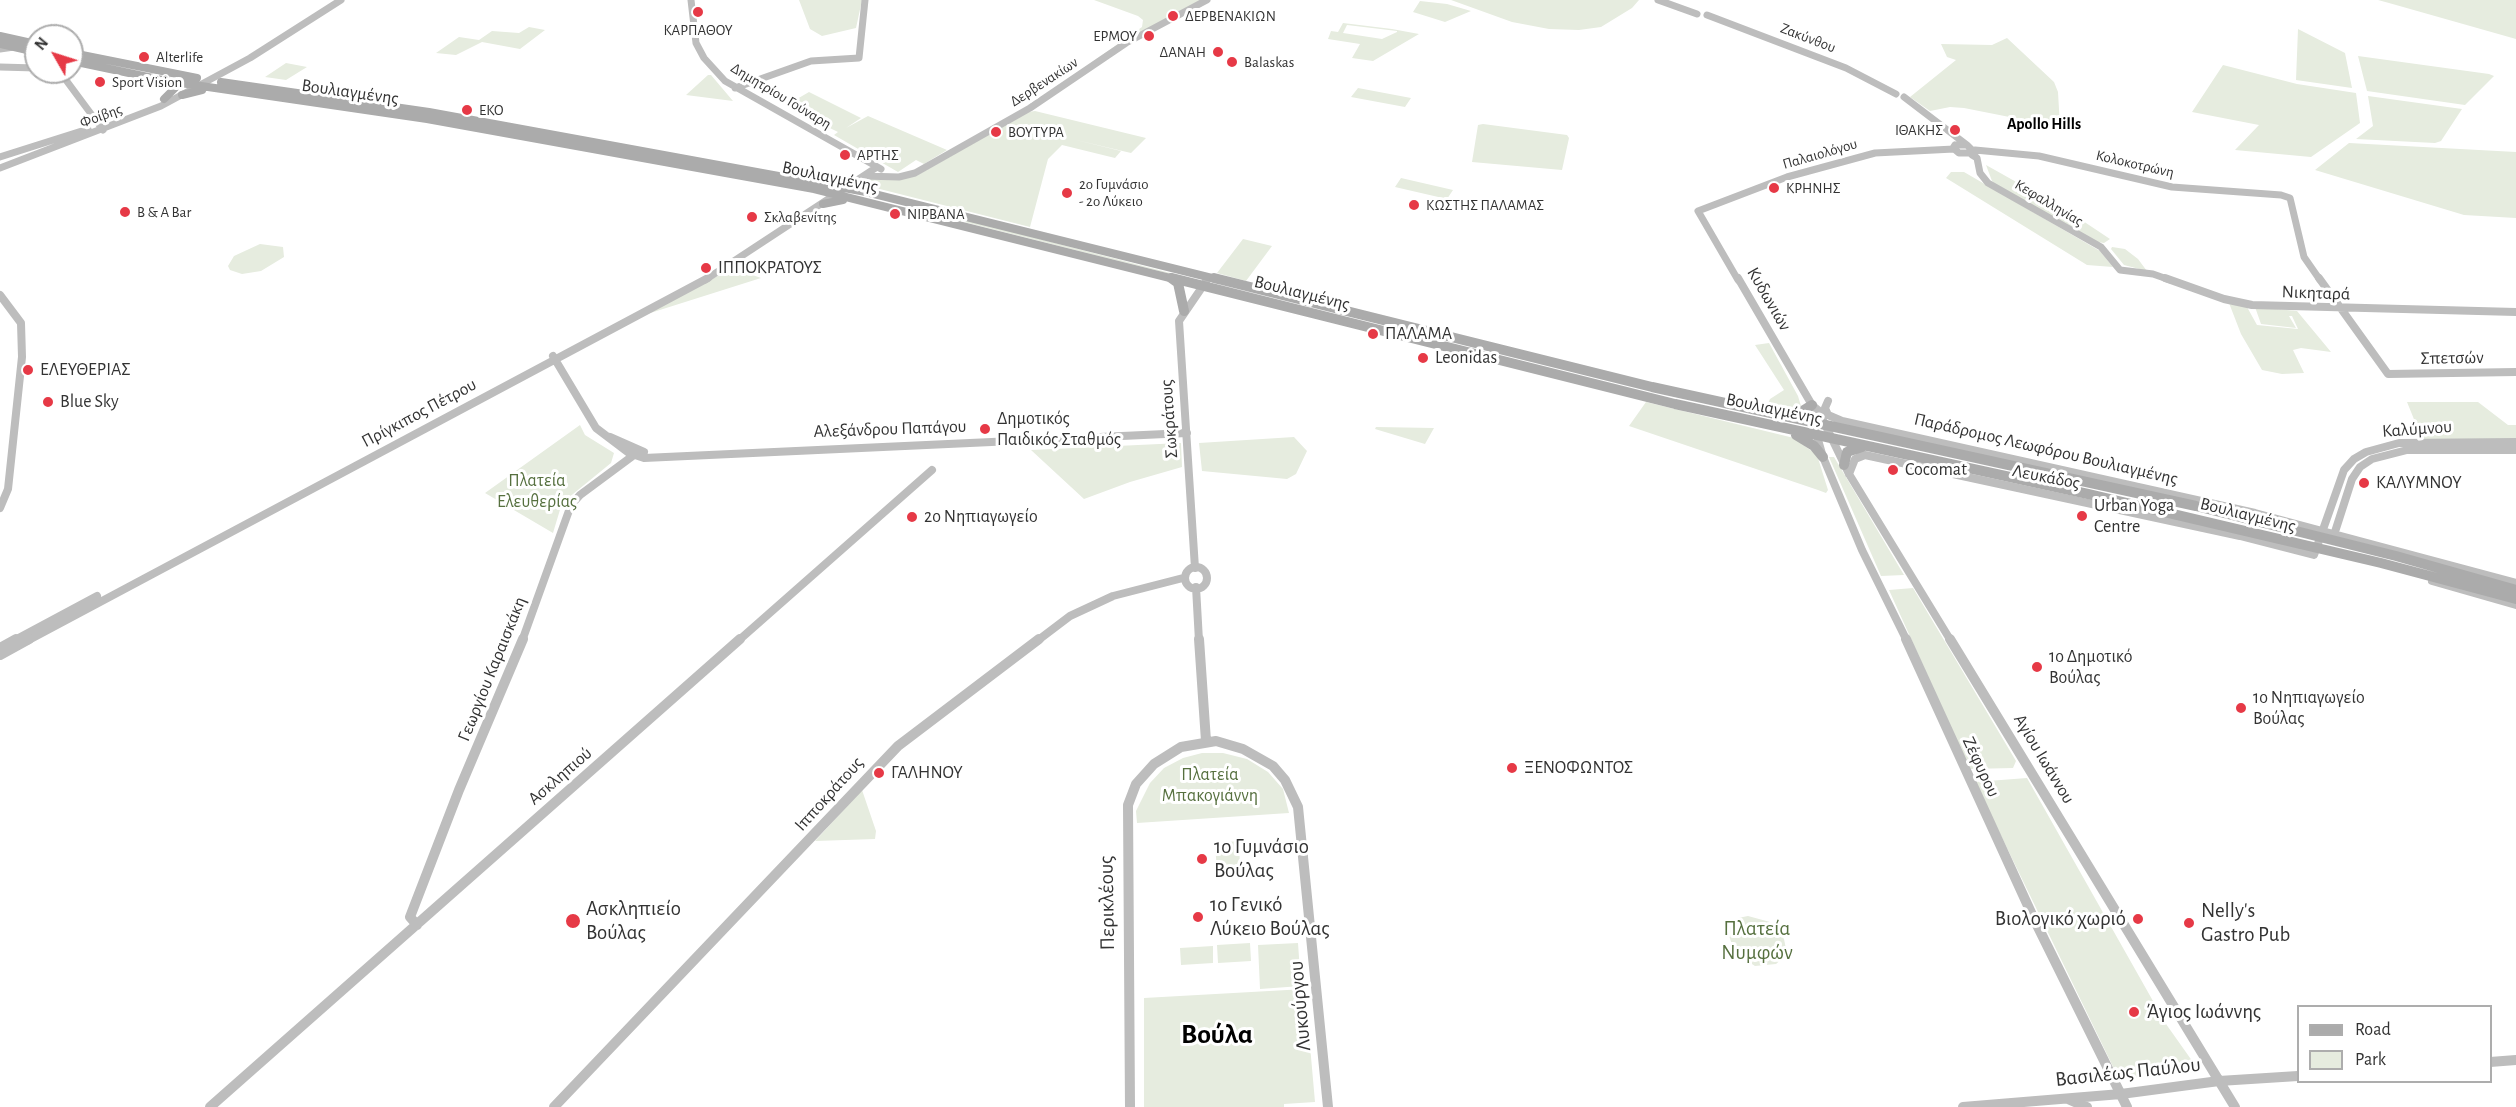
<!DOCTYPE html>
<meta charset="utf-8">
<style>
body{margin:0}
#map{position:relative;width:2516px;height:1107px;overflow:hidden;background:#fff;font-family:"Alegreya Sans",sans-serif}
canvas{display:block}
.legend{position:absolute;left:2297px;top:1005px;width:195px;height:78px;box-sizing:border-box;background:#fff;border:2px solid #adadad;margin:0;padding:8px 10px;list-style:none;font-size:18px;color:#333}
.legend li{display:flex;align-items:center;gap:12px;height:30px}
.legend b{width:30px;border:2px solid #adadad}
.north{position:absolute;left:24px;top:24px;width:60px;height:60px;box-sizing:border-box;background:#fff;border:2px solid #adadad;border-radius:50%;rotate:309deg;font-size:16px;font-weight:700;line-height:24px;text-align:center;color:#333}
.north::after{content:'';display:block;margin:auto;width:21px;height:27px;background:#e63946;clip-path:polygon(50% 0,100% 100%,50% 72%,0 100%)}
</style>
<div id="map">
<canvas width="2516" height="1107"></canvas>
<ul class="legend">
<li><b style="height:8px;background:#ababab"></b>Road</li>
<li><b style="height:16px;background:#e6ecdf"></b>Park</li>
</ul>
<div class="north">N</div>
</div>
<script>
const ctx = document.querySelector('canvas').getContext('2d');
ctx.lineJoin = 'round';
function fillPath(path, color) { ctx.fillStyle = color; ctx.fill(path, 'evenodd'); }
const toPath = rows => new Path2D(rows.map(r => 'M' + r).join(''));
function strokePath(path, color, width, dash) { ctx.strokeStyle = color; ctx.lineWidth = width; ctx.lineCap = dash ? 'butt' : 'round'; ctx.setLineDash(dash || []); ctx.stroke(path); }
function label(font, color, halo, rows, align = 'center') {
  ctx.font = font + ' "Alegreya Sans",sans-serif'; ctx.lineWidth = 6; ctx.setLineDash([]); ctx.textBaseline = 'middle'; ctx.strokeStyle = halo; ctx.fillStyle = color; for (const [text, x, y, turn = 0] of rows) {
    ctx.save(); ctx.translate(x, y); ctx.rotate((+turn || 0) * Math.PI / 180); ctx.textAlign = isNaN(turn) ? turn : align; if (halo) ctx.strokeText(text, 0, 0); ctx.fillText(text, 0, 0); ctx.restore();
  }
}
const green = toPath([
 [799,0,862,0,856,28,822,36,810,29],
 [1094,0,1204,0,1071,77,1142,27,1143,20,1138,16],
 [1451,0,1639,0,1632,8,1601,27,1579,30,1549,29,1512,22],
 [2378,0,2516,0,2516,39,2389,3],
 [1420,1,1447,4,1471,11,1445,22,1413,12],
 [1343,23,1392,29,1419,34,1373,61,1352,58,1360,44,1328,39,1331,31,1338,32],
 [1347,25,1397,31,1397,32,1382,39,1343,33],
 [529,27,545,30,520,49,482,42,456,55,436,53,459,37,479,40,492,31,519,33],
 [2298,29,2345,53,2352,88,2296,80],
 [2007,38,2054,82,2058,92,2060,127,1964,108,1950,107,1930,111,1910,97,1956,60,1947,57,1941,44,1992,45],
 [2358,56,2489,74,2494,76,2465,105,2367,91],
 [286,63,307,67,286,80,265,77],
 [2223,65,2297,84,2356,93,2360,123,2311,157,2235,150,2259,125,2192,112],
 [708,75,711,75,733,101,686,95],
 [1358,88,1411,98,1405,107,1351,97],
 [809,92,861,118,846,128,868,116,947,150,924,164,916,160,898,172,834,135,838,132,785,106],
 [2368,96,2462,109,2441,141,2435,143,2356,139,2373,126],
 [1035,111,1146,138,1131,153,1072,139,1121,151,1115,158,1062,145,1048,159,1030,227,864,185,866,179,916,176,1028,112],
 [1483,124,1567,135,1569,138,1562,170,1472,162,1478,125],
 [2349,143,2516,152,2516,218,2464,215,2315,170],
 [1986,165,2068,211,2110,239,2104,243,2098,242,1996,185,1992,181],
 [1951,172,1964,172,2100,251,2113,267,2087,265,1946,178],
 [1401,178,1453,190,1447,199,1395,187],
 [909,208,955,217,1201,281,1194,280],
 [1243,239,1272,246,1246,281,1217,273],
 [260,244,283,247,284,257,261,271,242,274,230,270,228,266,234,256],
 [2112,247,2125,249,2138,259,2147,271,2124,265,2111,249],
 [733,268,761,278,644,315],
 [2229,303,2247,307,2257,325,2298,329,2292,316,2289,316,2296,328,2261,324,2255,307,2297,311,2331,352,2301,348,2293,350,2304,373,2282,374,2262,370,2241,334],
 [1769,343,1798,396,1801,406,1796,410,1790,412,1766,408,1770,399,1784,390,1755,345],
 [1646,402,1794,438,1817,455,1828,490,1826,493,1818,490,1629,426],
 [2407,402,2478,402,2508,425,2516,425,2516,440,2422,439],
 [580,425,585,435,614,453,611,463,562,503,553,533,485,493],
 [1376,427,1434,428,1425,444,1375,429],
 [1294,437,1307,451,1296,474,1287,479,1202,471,1199,443],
 [1181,443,1182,467,1130,482,1084,499,1031,450],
 [1829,457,1834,457,1904,575,1881,576],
 [1913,588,2016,761,2013,768,1970,769,1889,590],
 [1202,753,1223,753,1247,759,1268,772,1283,789,1289,813,1137,823,1136,811,1150,783,1164,768,1183,758],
 [2027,778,2166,1024,2200,1072,2119,1079,1975,782],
 [862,790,876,831,875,839,815,841],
 [1239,841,1240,870,1217,872,1215,843],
 [1748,916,1770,922,1784,939,1786,949,1783,958,1776,964,1755,966,1735,953,1728,933,1731,925,1738,918],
 [1250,943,1251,961,1218,963,1217,945],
 [1298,943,1301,986,1260,989,1258,945],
 [1213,946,1213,963,1181,965,1180,948],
 [1305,989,1315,1102,1284,1104,1284,1107,1144,1107,1144,998]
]);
const secondaryFar2 = toPath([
 [691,0,696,43,704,58,725,81,881,169],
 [1658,0,1697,14],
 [1707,15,1846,68,1896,94],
 [0,49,14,47],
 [0,67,36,68],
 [60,72,103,130],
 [735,88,811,61,859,58,865,0],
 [1904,97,1967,145],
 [1955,145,1967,145,1975,153,1959,153,1953,148,1955,145],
 [1975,150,2039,156,2172,187,2281,195,2290,198,2304,257,2320,280],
 [1972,155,1977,158,1980,173,1988,183,2101,247,2120,270,2153,274,2170,280],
 [0,157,88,129],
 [0,168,161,106,250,58,341,0],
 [864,176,899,177,915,173,1030,108,1126,43,1207,0],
 [705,280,877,167],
 [1738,280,1698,211,1787,177,1875,153,1954,149]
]);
const secondaryFar1 = toPath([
 [1738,278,1812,405,1818,410,1849,474,1951,641],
 [2165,278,2224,299,2252,305,2516,312],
 [2319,278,2388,374,2516,372],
 [0,295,21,323,22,357,8,489,0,508],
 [553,356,596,428,629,453,644,458,1187,433],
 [1828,401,1825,408,1828,415,1842,421,2255,513,2516,583],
 [1812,405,1810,412,1823,457,1862,550,1907,641],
 [610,437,644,452],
 [1851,447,1865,455,2240,536,2314,555,2344,470,2354,459,2366,452,2399,443,2516,442],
 [1849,474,1855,459,1865,455],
 [2333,538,2352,479,2360,467,2372,459,2407,450,2516,450],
 '1185 578a11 11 0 1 1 22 0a11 11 0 1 1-22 0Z',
 [1195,568,1179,321,1207,280],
 [2432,581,2516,605],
 [1196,587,1199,641],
 [13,641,97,596],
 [27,641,708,278],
 [522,641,571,505,580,495,638,452],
 [738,641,932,470],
 [1037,641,1070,616,1113,596,1183,578]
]);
const secondary = toPath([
 [1199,639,1206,741],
 [1906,639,2034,919,2127,1107],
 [1950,639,2235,1107],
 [0,648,16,639],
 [0,655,29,639],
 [417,925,410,917,459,790,523,639],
 [2490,1062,2516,1060],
 [2070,1100,2087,1107],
 [210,1107,740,639],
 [554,1107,898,746,1039,639],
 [1130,1107,1128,805,1136,784,1154,764,1181,747,1216,741,1243,749,1273,766,1285,780,1298,807,1328,1107],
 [1963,1107,2121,1094,2219,1081,2298,1076]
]);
const primaryFar1 = toPath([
 [0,36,36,44],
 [0,44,36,52],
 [72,53,197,78],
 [72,61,167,81,427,119,814,189,1178,280],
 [221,82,429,112,866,192,1220,280],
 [182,95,202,90],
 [164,99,175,88,167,81],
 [823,204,843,200],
 [1171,278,1174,280]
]);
const primary = toPath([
 [1171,278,1178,283,1184,311],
 [1172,278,1675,404,2088,494,2381,563,2516,599],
 [1214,278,1652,387,2196,506,2396,556,2516,590],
 [1786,416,1796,415,1812,405],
 [1796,435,1814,446,1823,457],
 [1844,465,1847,452,1862,447]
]);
const markers = [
 [698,12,6,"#e63946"],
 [1173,16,6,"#e63946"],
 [1149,36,6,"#e63946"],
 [1218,52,6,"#e63946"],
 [144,57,6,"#e63946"],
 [1232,62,6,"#e63946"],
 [100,82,6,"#e63946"],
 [467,110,6,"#e63946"],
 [1955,130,6,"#e63946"],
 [996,132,6,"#e63946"],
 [845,155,6,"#e63946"],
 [1774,188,6,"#e63946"],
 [1067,193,6,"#e63946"],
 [1414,205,6,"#e63946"],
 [125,212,6,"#e63946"],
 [895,214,6,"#e63946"],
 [752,217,6,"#e63946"],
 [706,268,6,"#e63946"],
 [1373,334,6,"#e63946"],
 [1423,358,6,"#e63946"],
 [28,370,6,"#e63946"],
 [48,402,6,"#e63946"],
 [985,429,6,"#e63946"],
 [1893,470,6,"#e63946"],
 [2364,483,6,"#e63946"],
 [2082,516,6,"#e63946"],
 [912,517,6,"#e63946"],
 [2037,667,6,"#e63946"],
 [2241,708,6,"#e63946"],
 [1512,768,6,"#e63946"],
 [879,773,6,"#e63946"],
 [1202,859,6,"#e63946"],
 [1198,917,6,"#e63946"],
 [2138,919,6,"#e63946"],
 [573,921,8,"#e63946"],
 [2189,923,6,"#e63946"],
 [2134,1012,6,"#e63946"]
];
const farPoinames = [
 ["ΔΕΡΒΕΝΑΚΙΩΝ",1185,16],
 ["ΚΑΡΠΑΘΟΥ",698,30,"center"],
 ["ΕΡΜΟΥ",1137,36,"right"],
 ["ΔΑΝΑΗ",1206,52,"right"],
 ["Alterlife",156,57],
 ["Balaskas",1244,62],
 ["Sport Vision",112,82],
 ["EKO",479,110],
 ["ΙΘΑΚΗΣ",1943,130,"right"],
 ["ΒΟΥΤΥΡΑ",1008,132],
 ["ΑΡΤΗΣ",857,155],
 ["2ο Γυμνάσιο",1079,184],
 ["- 2ο Λύκειο",1079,201],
 ["ΚΡΗΝΗΣ",1786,188],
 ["ΚΩΣΤΗΣ ΠΑΛΑΜΑΣ",1426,205],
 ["B & A Bar",137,212],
 ["ΝΙΡΒΑΝΑ",907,214],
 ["Σκλαβενίτης",764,217]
];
const farStreetnames = [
 ["Ζακύνθου",1808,38,21],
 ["Δερβενακίων",1044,82,-33],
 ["Δημητρίου Γούναρη",781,96,31],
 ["Φοίβης",101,116,-20],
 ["Παλαιολόγου",1820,154,-16],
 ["Κολοκοτρώνη",2135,164,13],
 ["Κεφαλληνίας",2049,203,31]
];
const farNeighbourhoodnames = [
 ["Apollo Hills",2044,124]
];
const streetNames = [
 ["Βουλιαγμένης",350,92,8],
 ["Βουλιαγμένης",830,177,12],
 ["Βουλιαγμένης",1302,293,14],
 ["Νικηταρά",2316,293,2],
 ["Κυδωνιών",1769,299,60],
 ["Σπετσών",2452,358,-1],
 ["Βουλιαγμένης",1774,409,12],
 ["Πρίγκιπος Πέτρου",419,413,-28],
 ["Σωκράτους",1169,419,-94],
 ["Αλεξάνδρου Παπάγου",890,429,-2],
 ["Καλύμνου",2417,429,-4],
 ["Παράδρομος Λεωφόρου Βουλιαγμένης",2046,449,13],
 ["Λευκάδος",2046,477,11],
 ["Βουλιαγμένης",2248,515,14],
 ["Γεωργίου Καραισκάκη",492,669,-68],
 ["Αγίου Ιωάννου",2044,759,59],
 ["Ζέφυρου",1981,767,65],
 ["Ασκληπιού",560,776,-41],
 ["Ιπποκράτους",829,794,-48]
];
const poiNames = [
 ["ΙΠΠΟΚΡΑΤΟΥΣ",718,268],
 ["ΠΑΛΑΜΑ",1385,334],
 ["Leonidas",1435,358],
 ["ΕΛΕΥΘΕΡΙΑΣ",40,370],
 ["Blue Sky",60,402],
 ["Δημοτικός",997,419],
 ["Παιδικός Σταθμός",997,440],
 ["Cocomat",1905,470],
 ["ΚΑΛΥΜΝΟΥ",2376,483],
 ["Urban Yoga",2094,506],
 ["Centre",2094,527],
 ["2ο Νηπιαγωγείο",924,517],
 ["1ο Δημοτικό",2049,657],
 ["Βούλας",2049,678],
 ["1ο Νηπιαγωγείο",2253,698],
 ["Βούλας",2253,719],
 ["ΞΕΝΟΦΩΝΤΟΣ",1524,768],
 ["ΓΑΛΗΝΟΥ",891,773]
];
const parkNames = [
 ["Πλατεία",537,481],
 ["Ελευθερίας",537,502],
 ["Πλατεία",1210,775],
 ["Μπακογιάννη",1210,796]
];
const nearPoinames = [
 ["1ο Γυμνάσιο",1214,847],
 ["Βούλας",1214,871],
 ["1ο Γενικό",1210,905],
 ["Λύκειο Βούλας",1210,929],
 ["Ασκληπιείο",586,909],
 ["Βούλας",586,933],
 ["Nelly's",2201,911],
 ["Gastro Pub",2201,935],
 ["Βιολογικό χωριό",2126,919,"right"],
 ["Άγιος Ιωάννης",2146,1012]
];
const nearStreetnames = [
 ["Περικλέους",1107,903,-91],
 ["Λυκούργου",1300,1006,-95],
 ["Βασιλέως Παύλου",2128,1072,-6]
];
const nearParknames = [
 ["Πλατεία",1757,929],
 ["Νυμφών",1757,953]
];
const nearDistrictnames = [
 ["Βούλα",1217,1035]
];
fillPath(green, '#e6ecdf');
strokePath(secondaryFar2, '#bdbdbd', 7);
strokePath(secondaryFar1, '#bdbdbd', 8);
strokePath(secondary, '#bdbdbd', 10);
strokePath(primaryFar1, '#ababab', 8);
strokePath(primary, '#ababab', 10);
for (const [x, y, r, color] of markers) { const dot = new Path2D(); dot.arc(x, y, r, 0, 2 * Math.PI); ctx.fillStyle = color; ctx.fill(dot); strokePath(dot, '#fff', 2); }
label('15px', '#333', '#fff', farPoinames, 'left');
label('15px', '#333', '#fff', farStreetnames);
label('bold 16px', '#000', '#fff', farNeighbourhoodnames);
label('18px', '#333', '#fff', streetNames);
label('18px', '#333', '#fff', poiNames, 'left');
label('18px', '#56703f', '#fff', parkNames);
label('21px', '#333', '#fff', nearPoinames, 'left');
label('21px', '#333', '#fff', nearStreetnames);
label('21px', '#56703f', '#fff', nearParknames);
label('bold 28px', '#000', '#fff', nearDistrictnames);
</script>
